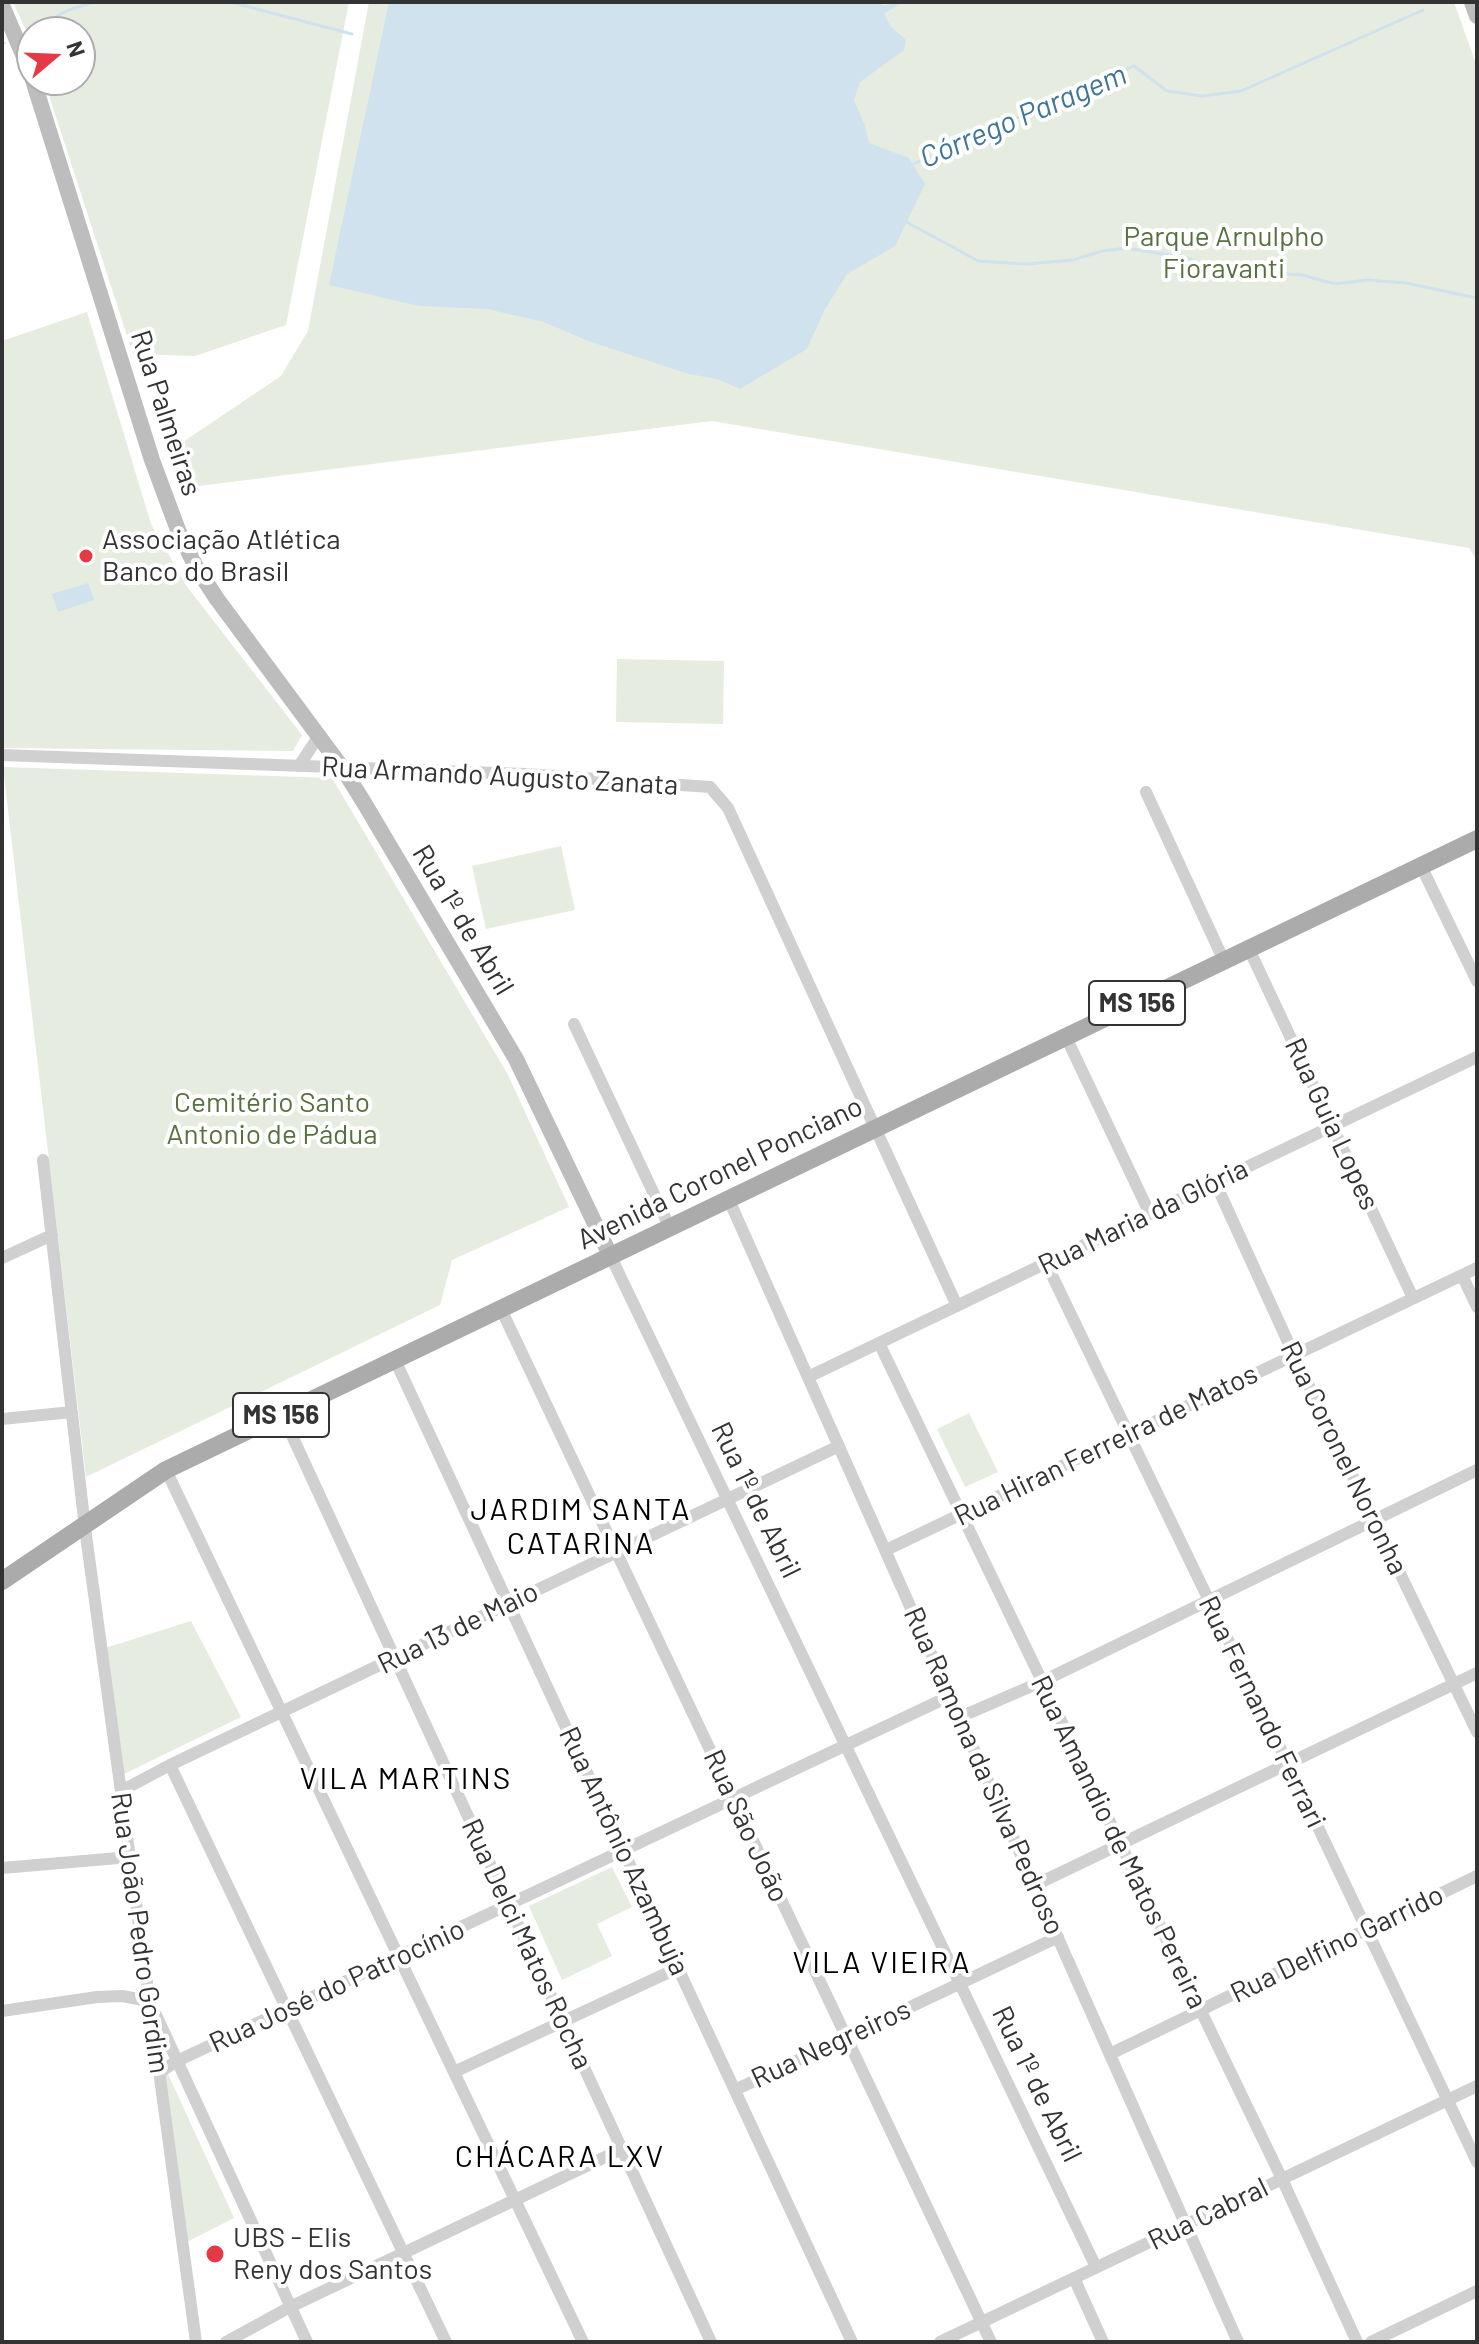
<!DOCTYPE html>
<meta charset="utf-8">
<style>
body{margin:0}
#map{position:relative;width:1479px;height:2344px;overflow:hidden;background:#fff;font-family:Barlow,sans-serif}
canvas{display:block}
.frame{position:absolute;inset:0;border:4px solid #333;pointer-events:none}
.north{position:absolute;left:16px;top:16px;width:80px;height:80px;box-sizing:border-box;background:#fff;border:2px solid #adadad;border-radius:50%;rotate:71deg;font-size:22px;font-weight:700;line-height:32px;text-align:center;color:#333}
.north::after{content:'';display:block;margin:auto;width:28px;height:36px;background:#e63946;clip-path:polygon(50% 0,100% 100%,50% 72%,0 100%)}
</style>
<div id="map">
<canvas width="1479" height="2344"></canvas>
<div class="frame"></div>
<div class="north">N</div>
</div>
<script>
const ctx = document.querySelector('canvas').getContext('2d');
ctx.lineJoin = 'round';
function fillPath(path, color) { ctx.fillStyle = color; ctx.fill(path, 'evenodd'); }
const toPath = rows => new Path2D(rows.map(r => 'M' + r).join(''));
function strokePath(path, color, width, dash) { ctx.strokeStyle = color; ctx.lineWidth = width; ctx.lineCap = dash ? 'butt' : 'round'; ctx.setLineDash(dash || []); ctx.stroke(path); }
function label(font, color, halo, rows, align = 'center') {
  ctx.font = font + ' Barlow,sans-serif'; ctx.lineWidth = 8; ctx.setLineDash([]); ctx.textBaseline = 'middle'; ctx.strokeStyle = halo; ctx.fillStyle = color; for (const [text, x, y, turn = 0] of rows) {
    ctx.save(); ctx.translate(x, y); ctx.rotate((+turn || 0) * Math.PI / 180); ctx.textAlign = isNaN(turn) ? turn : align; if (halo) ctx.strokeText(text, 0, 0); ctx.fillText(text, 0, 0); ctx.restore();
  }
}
const green = toPath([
 [13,2,349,2,286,325,195,356,133,354,44,80,80,80,80,32,32,32,32,44],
 [369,2,1454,2,1477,67,1477,561,1469,548,712,421,183,488,168,452,281,376,308,331],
 [87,312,151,524,188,588,302,735,293,751,2,748,2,341],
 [617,659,724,661,723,724,616,722],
 [3,767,332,778,507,1073,569,1207,452,1260,440,1305,86,1477],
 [561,846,575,910,486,929,472,866],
 [969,1413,998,1472,965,1487,937,1429],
 [191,1621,241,1717,122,1775,102,1649],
 [612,1867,632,1907,597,1924,612,1956,562,1980,529,1906],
 [168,2074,234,2218,177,2247,155,2080]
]);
const water = toPath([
 [389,2,882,2,882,6,903,2,884,14,891,27,906,40,904,50,860,82,854,100,865,126,869,143,909,158,925,184,895,246,847,274,825,309,807,349,740,389,717,379,689,374,588,341,544,322,487,309,419,306,329,285],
 [88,583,94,600,58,612,52,594]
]);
const stream = toPath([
 [230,2,352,34],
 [42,25,66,11,94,2],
 [2,44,4,43],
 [911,165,1134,66,1167,91,1202,96,1241,91,1423,10],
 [903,220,978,261,1026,264,1073,260,1102,251,1127,248,1186,258,1228,271,1302,275,1335,284,1367,280,1406,283,1477,298]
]);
const street = toPath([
 [2,755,525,774,710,787,728,808,957,1306],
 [299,766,318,737],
 [1146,792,1224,961],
 [1421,866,1477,981],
 [1249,949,1413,1298],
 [574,1024,670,1228],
 [1066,1037,1150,1214],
 [43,1160,85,1528,196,2342],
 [1215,1182,1294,1355,1477,1732],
 [729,1200,1238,2342],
 [611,1257,1096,2267],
 [2,1258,52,1235],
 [1046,1263,1288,1764,1477,2162],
 [1462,1275,1477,1307],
 [501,1309,991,2342],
 [879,1343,1282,2179,1357,2342],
 [395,1360,852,2342],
 [808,1377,1477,1057],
 [282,1414,711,2342],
 [2,1419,72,1412],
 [166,1470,583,2342],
 [886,1550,1477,1268],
 [960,1717,1041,1682,1477,1470],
 [170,1765,446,2342],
 [121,1791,170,1765,839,1446],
 [2,1868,130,1857],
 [1035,1885,1477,1673],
 [2,2011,97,1997,122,1996,149,2001],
 [156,2015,307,2342],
 [1110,2054,1477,1876],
 [454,2072,678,1968],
 [159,2073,175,2062,950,1696],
 [735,2090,1058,1937],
 [1074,2278,1103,2342],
 [226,2342,290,2307,622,2149],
 [940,2342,1477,2086],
 [1371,2342,1477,2291]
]);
const secondary = toPath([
 [1472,2,1477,16],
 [2,5,32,76],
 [33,80,152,460,178,530,196,567,217,599,343,769,363,801,516,1059,611,1257]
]);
const primary = toPath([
 [2,1581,166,1470,1477,839]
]);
const markers = [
 [86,556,8,"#e63946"],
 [215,2254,10,"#e63946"]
];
const shields = [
 [1137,1003,96],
 [281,1415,96]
];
const shieldNames = [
 ["MS 156",1137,1003],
 ["MS 156",281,1415]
];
const parkNames = [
 ["Parque Arnulpho",1224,237],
 ["Fioravanti",1224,269],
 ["Cemitério Santo",272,1103],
 ["Antonio de Pádua",272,1135]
];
const streetNames = [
 ["Rua Palmeiras",166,413,72],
 ["Rua Armando Augusto Zanata",500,776,3],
 ["Rua 1º de Abril",463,920,59],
 ["Rua Guia Lopes",1332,1124,65],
 ["Avenida Coronel Ponciano",720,1173,-26],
 ["Rua Maria da Glória",1143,1217,-26],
 ["Rua Hiran Ferreira de Matos",1106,1445,-26],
 ["Rua Coronel Noronha",1344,1458,64],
 ["Rua 1º de Abril",756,1500,64],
 ["Rua 13 de Maio",458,1628,-26],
 ["Rua Fernando Ferrari",1262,1712,64],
 ["Rua Ramona da Silva Pedroso",984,1771,66],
 ["Rua São João",746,1826,65],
 ["Rua Amandio de Matos Pereira",1119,1842,64],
 ["Rua Antônio Azambuja",624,1851,65],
 ["Rua João Pedro Gordim",140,1933,82],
 ["Rua Delci Matos Rocha",527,1944,65],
 ["Rua Delfino Garrido",1337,1944,-26],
 ["Rua José do Patrocínio",337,1986,-25],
 ["Rua Negreiros",831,2044,-25],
 ["Rua 1º de Abril",1037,2084,64],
 ["Rua Cabral",1208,2214,-26]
];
const poiNames = [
 ["Associação Atlética",102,540],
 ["Banco do Brasil",102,572],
 ["UBS - Elis",233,2238],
 ["Reny dos Santos",233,2270]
];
const waterNames = [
 ["Córrego Paragem",1023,116,-23]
];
const neighbourhoodNames = [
 ["JARDIM SANTA",581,1510],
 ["CATARINA",581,1544],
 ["VILA MARTINS",406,1779],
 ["VILA VIEIRA",882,1963],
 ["CHÁCARA LXV",560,2157]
];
fillPath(green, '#e6ecdf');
fillPath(water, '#cfe2ee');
strokePath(stream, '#cfe2ee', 3);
strokePath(street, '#d0d0d0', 12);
strokePath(secondary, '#bdbdbd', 16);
strokePath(primary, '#ababab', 18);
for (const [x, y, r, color] of markers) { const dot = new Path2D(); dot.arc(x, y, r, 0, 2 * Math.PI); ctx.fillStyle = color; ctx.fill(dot); strokePath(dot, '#fff', 3); }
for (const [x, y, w] of shields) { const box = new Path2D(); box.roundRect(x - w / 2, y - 22, w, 44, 6); ctx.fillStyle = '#fff'; ctx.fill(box); strokePath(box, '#333', 2); }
label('bold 26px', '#333', null, shieldNames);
label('28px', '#56703f', '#fff', parkNames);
label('28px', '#333', '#fff', streetNames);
label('28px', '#333', '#fff', poiNames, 'left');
label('italic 30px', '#3f7597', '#fff', waterNames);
ctx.letterSpacing = '2px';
label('30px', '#000', '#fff', neighbourhoodNames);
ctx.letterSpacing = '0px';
</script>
